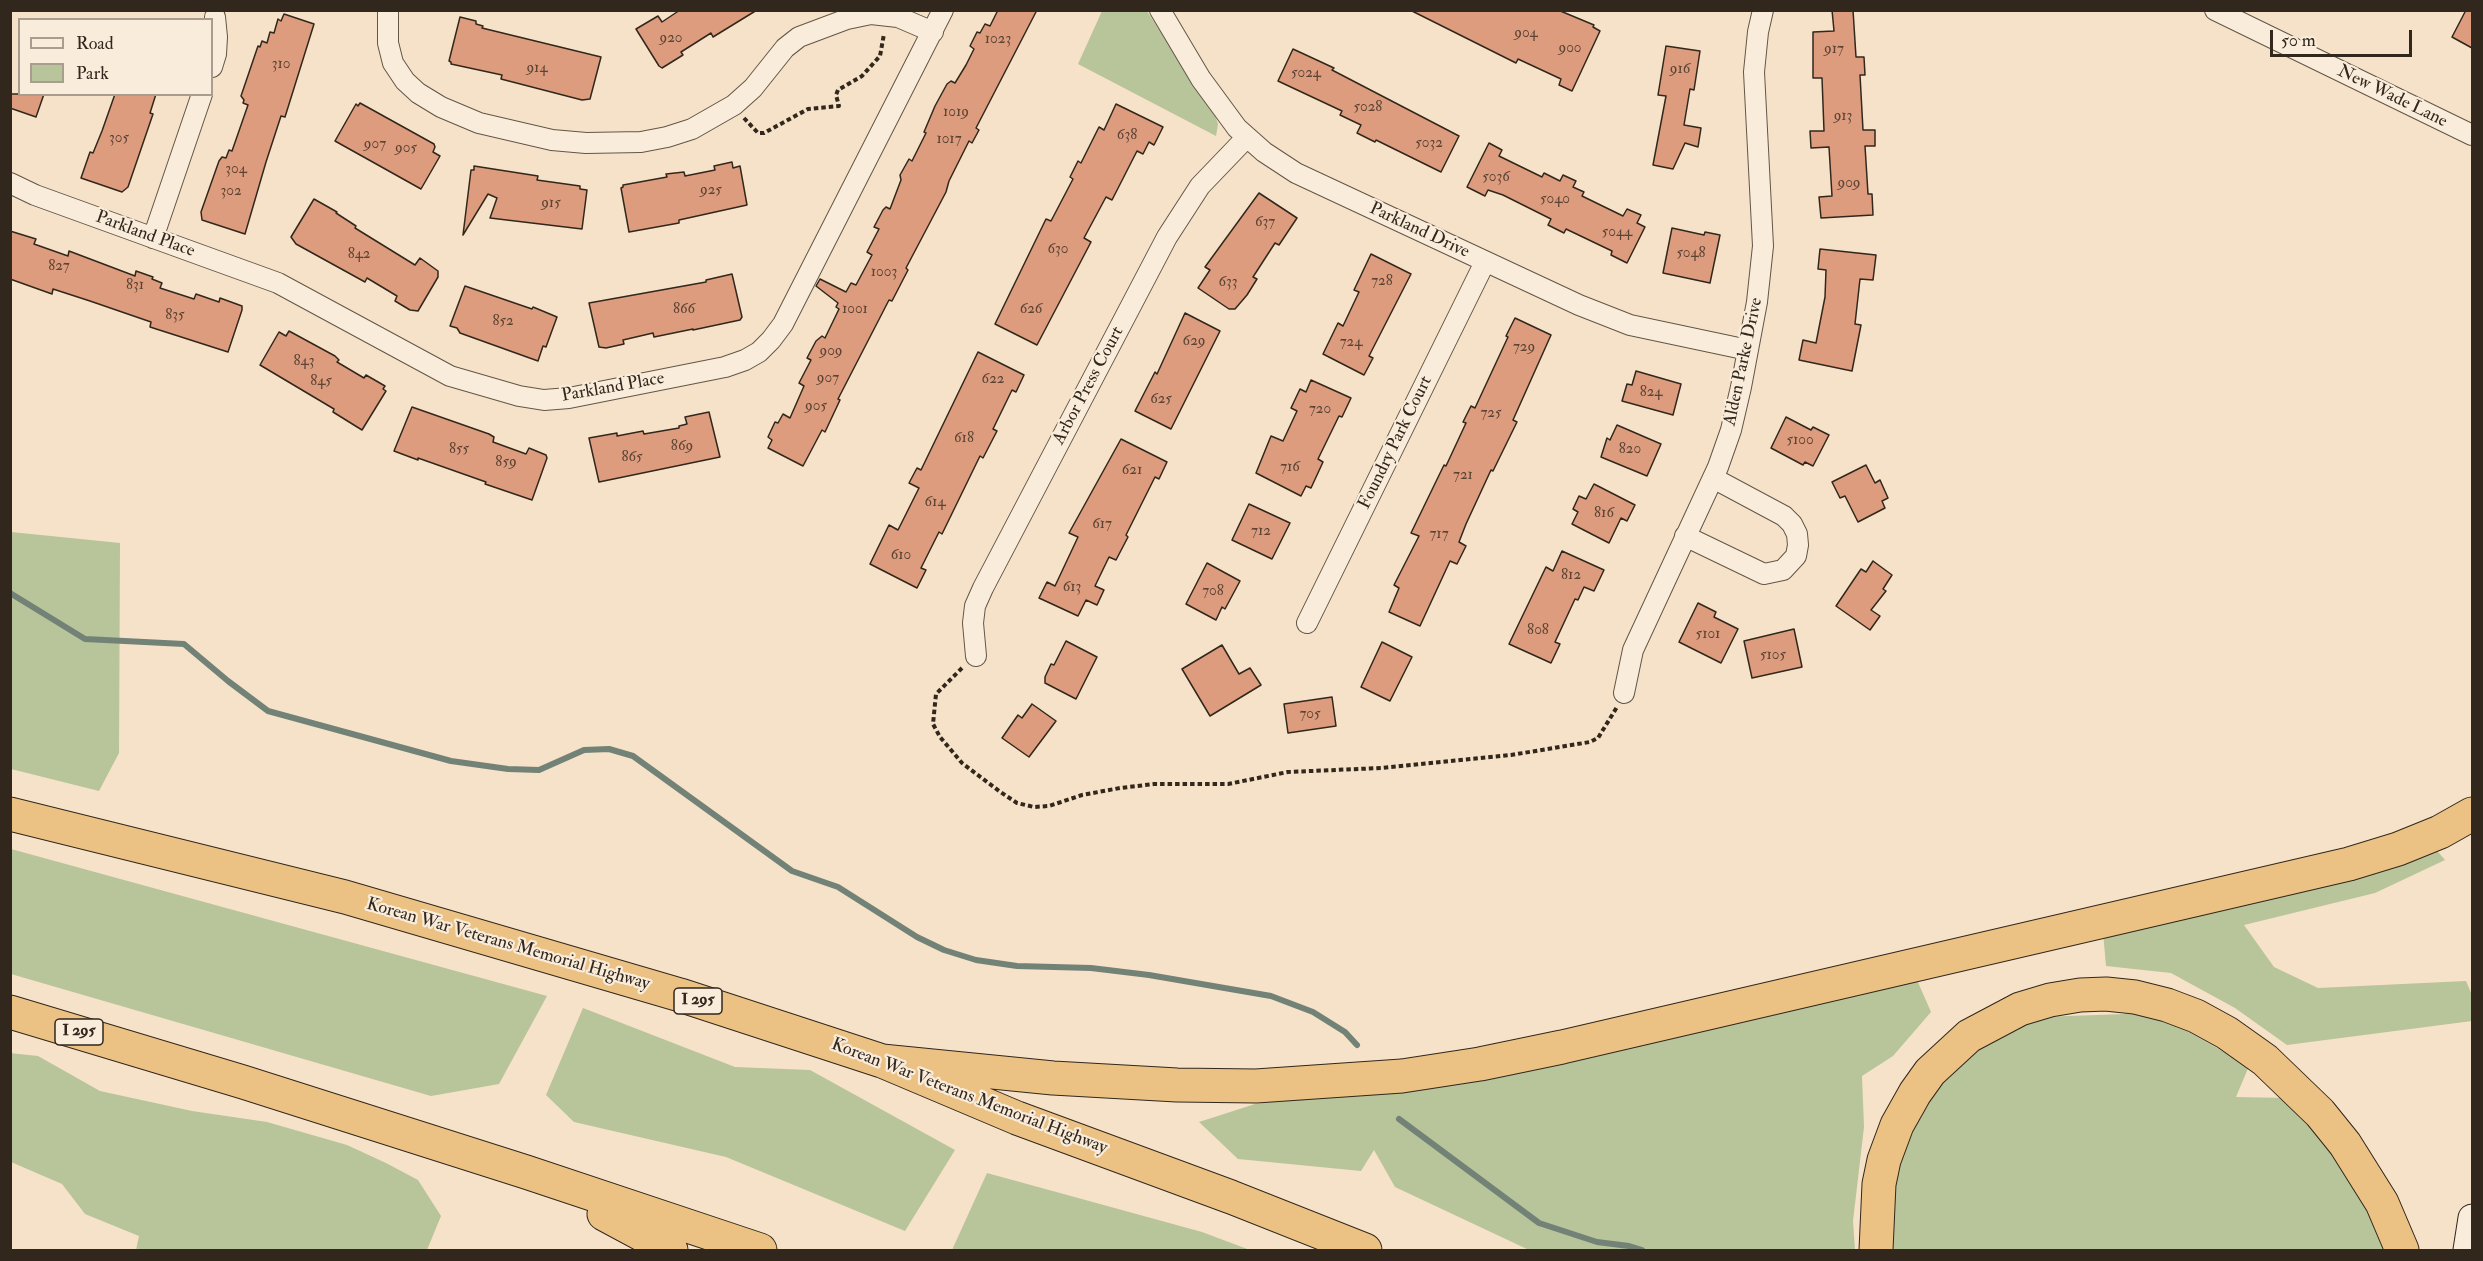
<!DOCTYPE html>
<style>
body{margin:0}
#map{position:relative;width:2483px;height:1261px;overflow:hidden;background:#f6e2c8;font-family:"IM FELL Double Pica",serif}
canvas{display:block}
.frame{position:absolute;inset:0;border:12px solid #31271c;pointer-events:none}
.legend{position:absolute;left:18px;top:18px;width:195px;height:78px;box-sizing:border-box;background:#f9ecdb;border:2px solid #a99d8f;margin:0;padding:8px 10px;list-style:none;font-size:18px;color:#31271c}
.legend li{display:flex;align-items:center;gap:12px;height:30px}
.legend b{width:30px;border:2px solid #a99d8f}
.scale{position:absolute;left:2270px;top:30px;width:142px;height:27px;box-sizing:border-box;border:3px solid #31271c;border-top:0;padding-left:8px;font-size:18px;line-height:21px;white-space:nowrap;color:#31271c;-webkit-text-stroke:4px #f9ecdb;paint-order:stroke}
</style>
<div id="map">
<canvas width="2483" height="1261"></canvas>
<div class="frame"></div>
<ul class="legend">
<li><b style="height:8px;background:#f9ecdb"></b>Road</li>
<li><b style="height:16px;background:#b8c499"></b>Park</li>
</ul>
<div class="scale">50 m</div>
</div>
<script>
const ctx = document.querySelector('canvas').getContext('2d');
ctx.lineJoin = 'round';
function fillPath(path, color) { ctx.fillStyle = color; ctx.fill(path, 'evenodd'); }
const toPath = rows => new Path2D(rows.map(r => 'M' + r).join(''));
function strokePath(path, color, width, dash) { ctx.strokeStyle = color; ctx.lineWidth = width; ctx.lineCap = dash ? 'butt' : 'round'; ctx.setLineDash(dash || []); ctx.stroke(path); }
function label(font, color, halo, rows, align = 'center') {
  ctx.font = font + ' "IM FELL Double Pica",serif'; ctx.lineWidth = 4.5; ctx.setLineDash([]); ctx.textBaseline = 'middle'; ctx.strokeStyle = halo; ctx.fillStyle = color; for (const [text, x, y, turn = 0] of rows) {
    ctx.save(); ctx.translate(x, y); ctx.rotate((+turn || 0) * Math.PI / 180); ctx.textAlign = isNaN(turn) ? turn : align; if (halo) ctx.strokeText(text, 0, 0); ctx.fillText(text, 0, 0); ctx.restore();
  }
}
const green = toPath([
 [1102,11,1147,11,1215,115,1218,124,1216,136,1078,64],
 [11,532,120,543,119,753,99,791,11,769],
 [2433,846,2445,860,2375,893,2244,925,2274,967,2318,988,2466,981,2472,995,2472,1021,2287,1045,2235,1008,2171,973,2106,966,2103,932],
 [10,849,11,849,547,996,499,1084,431,1096,11,974],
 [1917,980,1931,1012,1893,1056,1862,1076,1864,1127,1853,1221,1855,1250,1529,1250,1395,1187,1374,1150,1361,1171,1238,1159,1199,1122,1255,1104,1525,1071],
 [583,1008,735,1067,810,1070,955,1150,905,1231,726,1157,574,1122,546,1095],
 [2155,1013,2249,1066,2236,1097,2289,1098,2357,1180,2384,1250,1893,1250,1884,1196,1908,1128,1966,1048,2039,1017],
 [10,1053,38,1056,100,1091,192,1111,267,1122,347,1145,386,1163,418,1180,441,1216,427,1250,136,1250,139,1236,85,1214,62,1184,11,1162],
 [987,1173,1202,1232,1250,1250,952,1250]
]);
const stream = toPath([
 [10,593,85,639,184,644,228,681,268,711,451,761,508,769,539,770,584,750,609,749,633,756,792,871,838,887,917,937,944,950,976,960,1017,966,1091,968,1149,975,1271,996,1313,1012,1345,1032,1357,1045],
 [1399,1119,1539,1223,1597,1242,1629,1246,1642,1250]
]);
const building = toPath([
 [680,10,757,10,713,37,711,33,681,52,683,55,662,68,659,66,636,29,658,16,662,22,680,10],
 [998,10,1037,10,976,128,979,130,972,143,969,141,949,181,946,192,906,268,908,270,892,301,889,300,838,399,840,400,825,432,822,430,803,466,768,448,772,440,768,437,775,422,778,423,783,414,790,418,804,386,799,383,811,360,807,358,816,341,822,336,825,338,839,309,836,307,838,303,816,286,820,279,846,292,851,283,856,285,872,255,867,252,879,229,874,227,883,210,886,207,890,209,901,180,900,175,909,159,912,161,926,133,924,132,935,106,947,84,951,81,955,83,966,65,974,49,970,46,977,32,980,33,985,24,990,26,998,10],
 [1410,10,1558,10,1594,25,1593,27,1600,31,1572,91,1559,85,1561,79,1518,59,1516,63,1410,10],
 [1832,10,1853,10,1856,57,1864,57,1865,75,1860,75,1863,130,1875,130,1875,146,1865,146,1868,194,1872,194,1873,215,1821,218,1819,197,1832,196,1829,147,1811,148,1810,131,1824,131,1822,78,1813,78,1813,32,1834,31,1832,10],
 [2466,10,2472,10,2472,48,2452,37,2466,10],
 [284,14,314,24,285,117,281,116,266,162,245,234,202,220,201,212,219,161,222,157,226,158,229,150,232,151,248,105,243,103,244,100,241,96,258,46,260,47,262,41,267,43,270,32,274,33,278,19,281,21,284,14],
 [460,17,476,21,476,24,483,26,482,28,601,57,590,99,582,100,501,79,502,75,451,64,451,62,449,61,460,17],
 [1666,46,1700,51,1694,90,1690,89,1684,125,1701,128,1698,147,1685,143,1673,169,1653,165,1666,96,1658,95,1666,46],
 [1293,49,1334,68,1332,70,1459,136,1441,172,1376,140,1375,142,1357,133,1361,125,1340,115,1342,111,1278,81,1293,49],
 [10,94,44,94,36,117,10,108,10,94],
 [115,94,156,94,150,113,153,114,128,187,122,192,81,178,90,152,93,153,102,131,115,94],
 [360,103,434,144,435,147,433,152,440,156,421,189,335,141,356,104,358,106,360,103],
 [1116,104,1163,127,1154,145,1149,142,1143,154,1137,151,1112,200,1106,197,1084,238,1091,242,1037,345,995,324,1046,219,1051,221,1073,179,1070,177,1078,161,1081,163,1099,127,1104,130,1116,104],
 [1489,143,1502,150,1499,156,1542,177,1544,173,1560,181,1563,175,1576,181,1573,187,1584,192,1582,196,1623,216,1627,209,1641,215,1637,223,1645,227,1627,263,1611,255,1612,251,1566,229,1564,233,1548,225,1551,219,1503,195,1488,190,1485,196,1467,187,1489,143],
 [732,162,733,168,740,166,747,205,679,220,679,223,629,232,621,188,623,187,623,185,667,177,666,174,684,172,685,176,715,170,714,166,732,162],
 [474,166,538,176,537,180,580,186,580,189,587,190,582,229,490,218,497,198,488,194,463,235,471,170,474,170,474,166],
 [1259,193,1297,218,1279,245,1275,243,1253,277,1257,279,1247,295,1235,309,1229,309,1198,288,1210,270,1205,267,1259,193],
 [314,199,337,212,336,213,356,226,355,228,415,265,420,258,438,271,438,277,418,311,410,310,395,301,397,296,367,278,365,282,296,244,291,237,314,199],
 [1672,228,1704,235,1705,232,1720,235,1710,283,1663,273,1672,228],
 [10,231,36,239,34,244,68,256,69,251,135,276,136,271,153,277,152,279,162,283,160,288,194,299,196,294,219,302,220,298,242,306,242,310,228,352,150,327,151,322,90,301,53,289,52,294,10,279,10,231],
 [1820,249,1876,255,1873,280,1860,279,1855,324,1861,325,1852,371,1799,360,1803,340,1816,343,1825,297,1826,270,1818,269,1820,249],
 [1371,254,1411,274,1369,356,1373,358,1364,375,1323,354,1338,323,1343,326,1359,292,1354,290,1371,254],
 [732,274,742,317,740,320,693,330,693,329,654,337,653,333,623,340,624,344,606,348,599,347,589,303,706,282,706,280,732,274],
 [465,286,532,309,533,307,557,317,546,347,543,346,538,361,460,333,457,328,450,326,465,286],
 [1185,313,1220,331,1171,429,1135,411,1155,372,1157,374,1185,313],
 [1515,318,1551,335,1513,420,1517,422,1493,471,1491,470,1466,524,1459,542,1466,546,1457,564,1450,561,1420,626,1389,612,1399,588,1394,585,1419,536,1411,533,1444,465,1446,466,1466,423,1463,422,1471,406,1475,408,1508,337,1506,336,1515,318],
 [289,331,335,356,339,360,337,362,364,378,366,375,385,386,383,389,386,391,362,430,333,412,334,409,260,365,279,332,286,336,289,331],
 [978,352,1024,375,1016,392,1012,390,993,429,997,431,983,458,980,456,942,534,939,532,921,568,926,570,917,588,870,564,889,525,898,530,919,488,909,483,917,468,921,470,978,352],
 [1636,371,1681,384,1673,415,1622,401,1627,384,1632,385,1636,371],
 [1311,380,1351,398,1342,417,1339,416,1318,459,1323,462,1311,488,1306,486,1301,496,1256,473,1271,436,1283,441,1297,411,1291,408,1300,389,1306,392,1311,380],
 [412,407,489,434,494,437,493,442,526,454,529,448,546,455,547,458,532,500,485,484,486,482,418,458,418,460,394,451,412,407],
 [709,412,720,457,599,482,589,438,617,433,617,436,643,431,644,434,679,428,679,426,687,424,685,417,709,412],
 [1786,417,1811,430,1813,427,1829,435,1813,466,1805,462,1803,465,1771,448,1786,417],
 [1617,425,1661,444,1647,476,1601,457,1607,438,1610,440,1617,425],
 [1121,439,1167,462,1159,479,1155,477,1126,535,1128,537,1116,560,1109,557,1095,586,1104,590,1097,605,1086,600,1078,616,1039,598,1047,582,1055,586,1078,537,1069,533,1121,439],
 [1866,465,1875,483,1880,480,1888,498,1882,501,1885,508,1858,522,1845,496,1840,498,1832,482,1866,465],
 [1594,484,1635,505,1627,521,1621,518,1609,543,1572,524,1578,512,1573,509,1579,496,1586,499,1594,484],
 [1249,504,1290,523,1272,559,1232,540,1249,504],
 [1562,551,1604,570,1594,591,1584,587,1578,600,1575,599,1555,642,1560,644,1551,663,1509,644,1546,567,1553,571,1562,551],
 [1873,561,1892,575,1883,589,1886,591,1871,610,1880,616,1870,630,1836,606,1861,569,1866,572,1873,561],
 [1207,563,1240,581,1225,609,1222,607,1216,620,1186,604,1207,563],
 [1698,603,1716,612,1714,617,1738,629,1721,663,1679,642,1698,603],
 [1794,629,1802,667,1752,678,1744,641,1794,629],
 [1066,641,1097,657,1076,699,1045,683,1045,677,1051,664,1054,665,1066,641],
 [1382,642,1412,657,1390,701,1361,687,1382,642],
 [1222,645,1239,674,1250,668,1261,685,1210,716,1182,669,1222,645],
 [1332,697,1336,726,1288,733,1284,704,1332,697],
 [1032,704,1056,721,1029,757,1002,738,1018,715,1022,718,1032,704]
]);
const path = toPath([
 [744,118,758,133,764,133,808,109,839,106,836,95,838,90,862,76,880,56,884,34],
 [962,668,936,694,933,724,940,737,962,763,999,791,1017,803,1034,807,1049,806,1082,795,1120,788,1154,784,1228,784,1288,772,1381,768,1511,755,1590,742,1598,738,1617,707]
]);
const minor = toPath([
 [388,10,388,43,393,63,405,81,418,93,441,107,479,123,552,140,586,143,641,142,667,137,692,129,734,105,753,88,785,48,799,37,847,19,871,14,898,17,933,32],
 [1160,10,1201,79,1237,128,1264,152,1296,173,1579,305,1630,325,1748,350],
 [2215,10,2472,135],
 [212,67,216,54,217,37,215,17],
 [10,183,35,195,278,283,450,376,519,396,544,400,569,398,725,367,745,360,759,352,771,340,783,324,943,10],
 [153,238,202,94],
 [1685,536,1764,574,1783,570,1796,556,1798,545,1797,534,1792,524,1784,516,1713,478],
 [1307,623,1485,262],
 [976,656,973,623,975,606,983,588,1167,237,1200,186,1247,137],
 [1624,693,1633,650,1718,467,1731,430,1741,387,1757,302,1763,246,1754,72,1758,32,1763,10]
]);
const secondary = toPath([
 [2467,1250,2472,1218]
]);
const motorway = toPath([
 [10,814,345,897,680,995,882,1061,1017,1118,1231,1197,1365,1250],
 [10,1012,243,1082,526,1172,760,1250],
 [882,1061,1053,1078,1177,1085,1256,1086,1402,1076,1480,1064,1562,1047,2349,864,2398,849,2440,832,2472,814],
 [604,1214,671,1250],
 [1876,1250,1879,1184,1884,1160,1897,1125,1915,1093,1930,1072,1969,1036,2020,1009,2050,1000,2080,995,2106,994,2135,997,2167,1005,2196,1016,2227,1033,2265,1060,2320,1113,2345,1144,2382,1203,2402,1250]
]);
const numberNames = [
 ["904",1526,34],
 ["920",671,39],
 ["1023",998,40],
 ["900",1570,49],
 ["917",1834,50],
 ["310",281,65],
 ["914",537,69],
 ["916",1680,70],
 ["5024",1306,74],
 ["5028",1368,108],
 ["1019",956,113],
 ["913",1843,117],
 ["638",1127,136],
 ["305",119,139],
 ["1017",949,140],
 ["5032",1429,144],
 ["907",375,145],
 ["905",406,149],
 ["304",236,170],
 ["5036",1496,178],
 ["909",1849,184],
 ["925",711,191],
 ["302",231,192],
 ["5040",1555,200],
 ["915",551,204],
 ["637",1265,223],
 ["5044",1617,233],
 ["630",1058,250],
 ["5048",1691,254],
 ["842",359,255],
 ["827",59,267],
 ["1003",884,273],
 ["728",1382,282],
 ["633",1228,283],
 ["831",135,286],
 ["866",684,310],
 ["1001",855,310],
 ["626",1031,310],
 ["835",175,316],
 ["852",503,322],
 ["629",1194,342],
 ["724",1351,343],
 ["729",1524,348],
 ["909",831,352],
 ["843",304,362],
 ["907",828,379],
 ["622",993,380],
 ["845",321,382],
 ["824",1651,393],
 ["625",1161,400],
 ["905",816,407],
 ["720",1320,410],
 ["725",1491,414],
 ["618",964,439],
 ["5100",1800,441],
 ["869",682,447],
 ["855",459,450],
 ["820",1630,450],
 ["865",632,458],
 ["859",506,463],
 ["716",1290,468],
 ["621",1132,471],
 ["721",1463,476],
 ["614",935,503],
 ["816",1604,514],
 ["617",1102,525],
 ["712",1261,532],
 ["717",1439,535],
 ["610",901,556],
 ["812",1571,576],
 ["613",1072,588],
 ["708",1213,592],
 ["808",1538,631],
 ["5101",1708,635],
 ["5105",1773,656],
 ["705",1310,715]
];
const shields = [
 [698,1001,48],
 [79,1032,48]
];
const shieldNames = [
 ["I 295",698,1001],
 ["I 295",79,1032]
];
const streetNames = [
 ["New Wade Lane",2392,97,26],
 ["Parkland Drive",1419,231,25],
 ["Parkland Place",145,235,20],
 ["Alden Parke Drive",1744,362,-78],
 ["Arbor Press Court",1089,386,-62],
 ["Parkland Place",613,388,-10],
 ["Foundry Park Court",1396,443,-64],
 ["Korean War Veterans Memorial Highway",508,945,16],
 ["Korean War Veterans Memorial Highway",969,1097,21]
];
fillPath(green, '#b8c499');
strokePath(stream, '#728277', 6);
fillPath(building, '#dd9c7e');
strokePath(building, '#31271c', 1.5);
strokePath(minor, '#625647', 22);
strokePath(secondary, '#31271c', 29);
strokePath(motorway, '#31271c', 35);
strokePath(path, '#31271c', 4, [4.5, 3]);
strokePath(minor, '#f9ecdb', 20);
strokePath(secondary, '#f9ecdb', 27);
strokePath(motorway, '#ebc184', 33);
label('15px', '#5c4434', null, numberNames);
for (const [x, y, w] of shields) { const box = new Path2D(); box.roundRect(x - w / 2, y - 13, w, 26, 4.5); ctx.fillStyle = '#f9ecdb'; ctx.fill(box); strokePath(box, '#31271c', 1.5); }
label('bold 16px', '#31271c', null, shieldNames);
label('18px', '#31271c', '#f9ecdb', streetNames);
</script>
